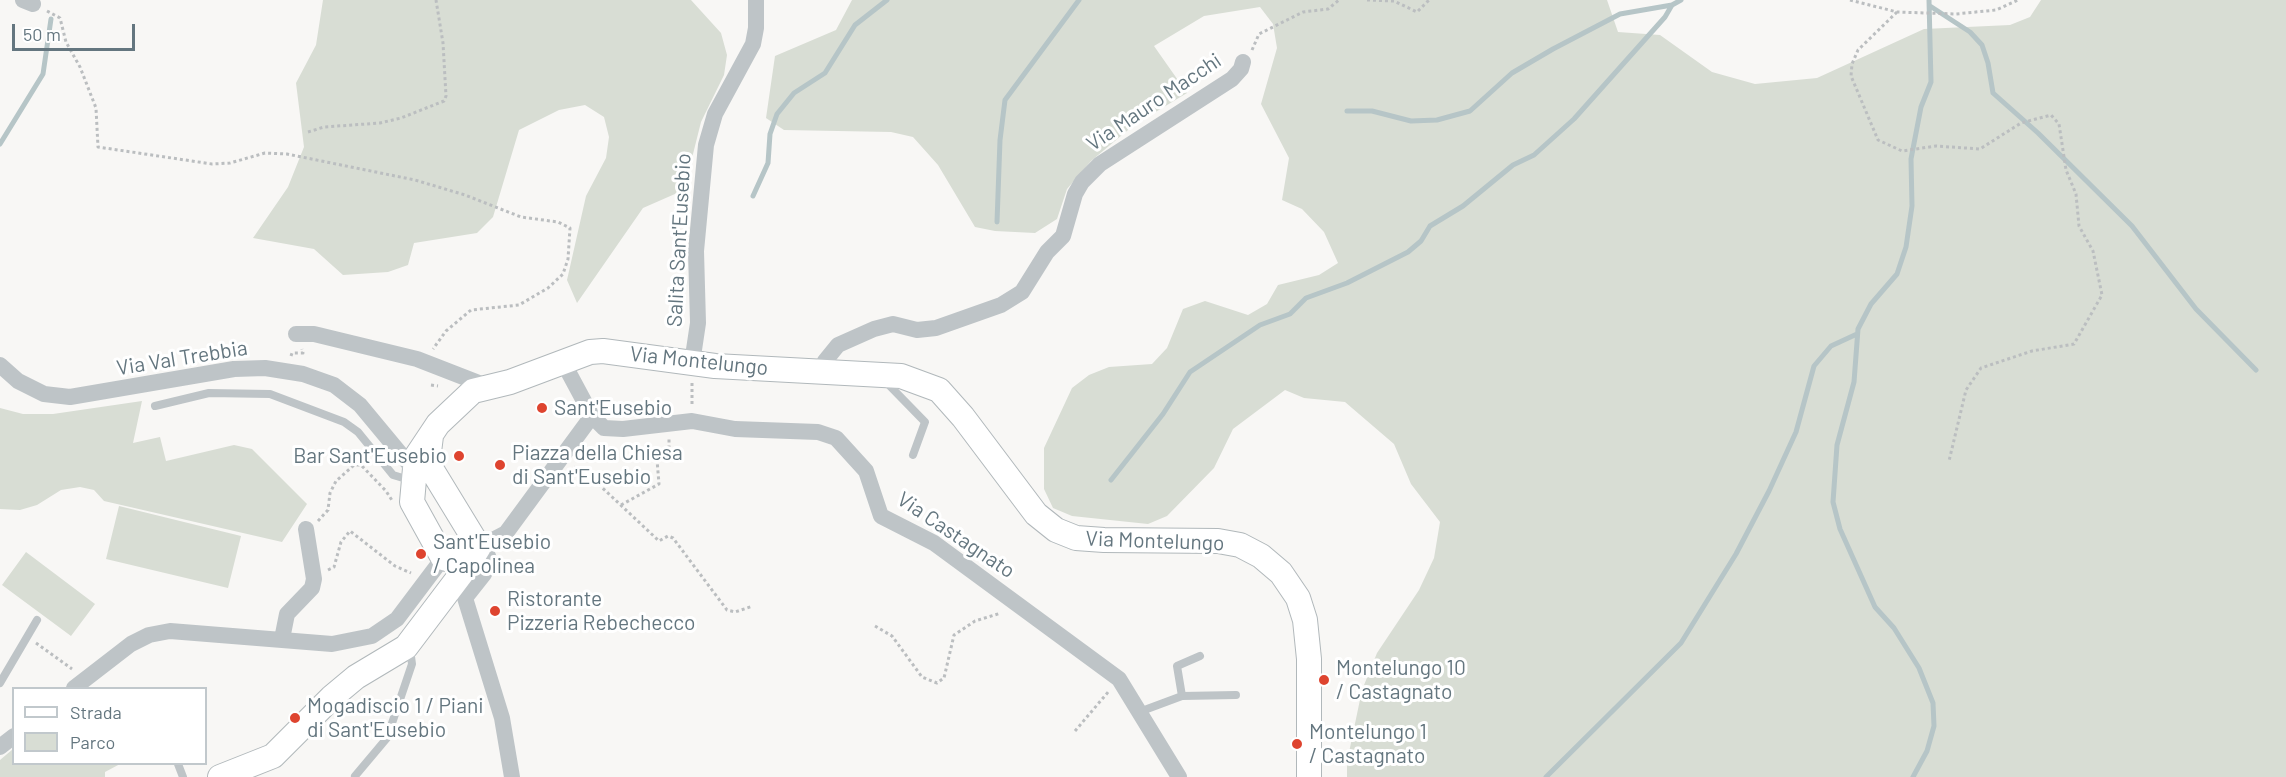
<!DOCTYPE html>
<style>
body{margin:0}
#map{position:relative;width:2286px;height:777px;overflow:hidden;background:#f8f7f5;font-family:Barlow,sans-serif}
canvas{display:block}
.legend{position:absolute;left:12px;top:687px;width:195px;height:78px;box-sizing:border-box;background:#fff;border:2px solid #c1c8cc;margin:0;padding:8px 10px;list-style:none;font-size:18px;color:#64767f}
.legend li{display:flex;align-items:center;gap:12px;height:30px}
.legend b{width:30px;border:2px solid #c1c8cc}
.scale{position:absolute;left:12px;top:24px;width:123px;height:27px;box-sizing:border-box;border:3px solid #64767f;border-top:0;padding-left:8px;font-size:18px;line-height:21px;white-space:nowrap;color:#64767f;-webkit-text-stroke:4px #fff;paint-order:stroke}
</style>
<div id="map">
<canvas width="2286" height="777"></canvas>
<ul class="legend">
<li><b style="height:8px;background:#fff"></b>Strada</li>
<li><b style="height:16px;background:#d8ddd4"></b>Parco</li>
</ul>
<div class="scale">50 m</div>
</div>
<script>
const ctx = document.querySelector('canvas').getContext('2d');
ctx.lineJoin = 'round';
function fillPath(path, color) { ctx.fillStyle = color; ctx.fill(path, 'evenodd'); }
const toPath = rows => new Path2D(rows.map(r => 'M' + r).join(''));
function strokePath(path, color, width, dash) { ctx.strokeStyle = color; ctx.lineWidth = width; ctx.lineCap = dash ? 'butt' : 'round'; ctx.setLineDash(dash || []); ctx.stroke(path); }
function label(font, color, halo, rows, align = 'center') {
  ctx.font = font + ' Barlow,sans-serif'; ctx.lineWidth = 6; ctx.setLineDash([]); ctx.textBaseline = 'middle'; ctx.strokeStyle = halo; ctx.fillStyle = color; for (const [text, x, y, turn = 0] of rows) {
    ctx.save(); ctx.translate(x, y); ctx.rotate((+turn || 0) * Math.PI / 180); ctx.textAlign = isNaN(turn) ? turn : align; if (halo) ctx.strokeText(text, 0, 0); ctx.fillText(text, 0, 0); ctx.restore();
  }
}
const green = toPath([
 [323,0,691,0,721,33,727,55,724,75,701,122,684,190,643,208,577,303,567,280,586,196,606,158,609,137,604,117,585,105,559,110,519,130,493,217,477,233,414,243,408,265,388,272,343,275,314,249,253,238,288,187,304,147,296,83,316,45],
 [852,0,1607,0,1618,32,1660,35,1712,72,1755,84,1817,78,1924,29,2010,25,2030,17,2041,0,2286,0,2286,777,1347,777,1347,762,1362,690,1377,653,1419,590,1434,558,1440,522,1411,484,1394,444,1345,402,1304,398,1285,390,1233,429,1214,468,1167,516,1148,524,1072,516,1053,508,1044,489,1044,448,1072,388,1089,375,1109,367,1152,364,1167,348,1183,309,1205,301,1248,315,1267,304,1278,285,1319,275,1338,263,1324,232,1302,209,1282,200,1289,158,1261,104,1277,48,1273,24,1260,7,1204,16,1154,46,1187,93,1134,125,1091,161,1067,189,1057,219,1035,233,995,231,975,227,938,165,913,137,891,132,784,130,766,118,775,56,836,30],
 [142,401,133,443,160,437,166,461,234,445,252,449,307,504,282,542,117,504,104,501,94,490,80,487,61,490,37,505,20,510,0,509,0,408,23,414,53,414],
 [119,506,241,536,228,588,106,559],
 [26,552,95,604,71,636,2,585],
 [13,749,14,764,120,764,105,772,105,777,0,777,0,760]
]);
const stream = toPath([
 [1930,6,1970,32,1982,45,1988,63,1993,93,2038,133,2132,226,2196,309,2256,370],
 [1347,111,1372,111,1411,121,1437,120,1470,111,1512,73,1553,49,1620,14,1672,5,1681,0],
 [0,144,43,74,51,19],
 [753,196,768,163,770,134,777,114,794,93,825,73,855,25,887,0],
 [997,222,1000,140,1005,100,1079,0],
 [1111,480,1163,414,1190,372,1260,325,1290,314,1306,298,1347,283,1408,252,1421,241,1430,226,1463,206,1513,165,1534,155,1574,119,1665,17,1672,5],
 [1546,777,1681,643,1736,554,1769,491,1796,432,1814,366,1831,346,1857,334],
 [1913,777,1927,751,1934,726,1933,703,1919,668,1894,628,1875,607,1840,529,1833,502,1837,445,1854,382,1858,329,1871,304,1897,274,1906,247,1912,206,1911,159,1921,107,1931,82,1929,0]
]);
const path = toPath([
 [1367,0,1394,1,1417,12,1429,0],
 [1850,0,1897,12,1956,14,1996,10,2018,0],
 [47,11,60,18,66,42,80,67,96,108,98,147,212,164,230,163,265,153,287,154,415,180,465,195,521,217,558,222,570,228,568,259,563,274,548,288,519,305,471,310,446,331,433,349],
 [1897,12,1858,50,1852,64,1851,76,1878,140,1902,151,1936,146,1980,149,2021,123,2051,115,2059,124,2066,170,2076,194,2079,226,2093,251,2102,295,2074,344,2032,351,1981,368,1966,390,1949,461],
 [1252,50,1259,34,1303,12,1328,9,1339,0],
 [308,132,324,127,380,123,401,118,444,101,446,96,443,43,436,0],
 [291,356,292,353,303,353,302,349],
 [431,385,438,386],
 [692,404,692,381],
 [574,467,594,480,659,541,668,536,673,538,727,610,735,612,753,606],
 [621,505,659,484,657,460,669,459,669,439],
 [318,521,328,510,330,493,336,481,354,465,361,465,386,491,393,502],
 [328,570,334,567,341,542,350,531,395,566,411,573],
 [875,626,892,636,922,677,937,683,944,678,954,635,975,621,1001,613],
 [36,643,72,669],
 [1075,731,1109,691]
]);
const lane = toPath([
 [885,381,925,422,913,455],
 [155,406,209,393,270,394,344,422,358,432,393,475,403,478,411,472],
 [0,683,37,620],
 [1182,696,1177,666,1200,656],
 [1139,712,1182,696,1236,695],
 [178,764,183,777],
 [355,776,387,738,412,664,410,649]
]);
const street = toPath([
 [23,0,33,4],
 [296,334,314,334,417,359,489,387],
 [563,362,592,416,604,428,623,429,692,421,735,429,818,432,836,438,866,471,881,516,934,543,1119,679,1179,777],
 [692,363,698,323,696,251,706,145,715,114,753,44,756,28,756,0],
 [0,365,18,381,44,394,70,397,234,369,265,368,303,374,334,385,360,405,414,470],
 [822,371,825,361,838,345,874,329,893,324,917,330,936,328,1001,305,1022,292,1047,252,1063,236,1075,194,1082,182,1100,164,1232,79,1241,69,1243,62],
 [282,639,287,614,312,588,314,579,306,529],
 [74,688,131,644,149,635,170,631,332,644,372,636,397,619,443,558],
 [0,747,14,736],
 [512,777,502,718,465,598,484,574,490,562,488,556,479,547,506,533,592,416]
]);
const secondary = toPath([
 [468,565,443,558,412,502,416,457,438,424,473,391,510,382,590,352,603,351,715,366,901,376,939,390,963,417,1036,514,1056,530,1076,538,1104,540,1218,541,1240,545,1261,556,1281,573,1298,598,1305,620,1309,659,1309,777],
 [220,777,273,756,332,697,356,677,406,647,468,565,479,547,432,470,429,452,431,436]
]);
const markers = [
 [542,408,6,"#de442f"],
 [459,456,6,"#de442f"],
 [500,465,6,"#de442f"],
 [421,554,6,"#de442f"],
 [495,611,6,"#de442f"],
 [1324,680,6,"#de442f"],
 [295,718,6,"#de442f"],
 [1297,744,6,"#de442f"]
];
const streetNames = [
 ["Via Mauro Macchi",1154,102,-34],
 ["Salita Sant'Eusebio",679,240,-87],
 ["Via Val Trebbia",182,358,-9],
 ["Via Montelungo",699,361,6],
 ["Via Castagnato",956,535,34],
 ["Via Montelungo",1155,541,2]
];
const poiNames = [
 ["Sant'Eusebio",554,408],
 ["Piazza della Chiesa",512,453],
 ["di Sant'Eusebio",512,477],
 ["Bar Sant'Eusebio",447,456,"right"],
 ["Sant'Eusebio",433,542],
 ["/ Capolinea",433,566],
 ["Ristorante",507,599],
 ["Pizzeria Rebechecco",507,623],
 ["Montelungo 10",1336,668],
 ["/ Castagnato",1336,692],
 ["Mogadiscio 1 / Piani",307,706],
 ["di Sant'Eusebio",307,730],
 ["Montelungo 1",1309,732],
 ["/ Castagnato",1309,756]
];
fillPath(green, '#d8ddd4');
strokePath(stream, '#b6c5c7', 5);
strokePath(secondary, '#b1b8bb', 26);
strokePath(path, '#bbbec0', 3, [3, 3]);
strokePath(lane, '#bec4c7', 8);
strokePath(street, '#bec4c7', 16);
strokePath(secondary, '#fff', 24);
for (const [x, y, r, color] of markers) { const dot = new Path2D(); dot.arc(x, y, r, 0, 2 * Math.PI); ctx.fillStyle = color; ctx.fill(dot); strokePath(dot, '#fff', 2); }
label('21px', '#64767f', '#fff', streetNames);
label('21px', '#64767f', '#fff', poiNames, 'left');
</script>
